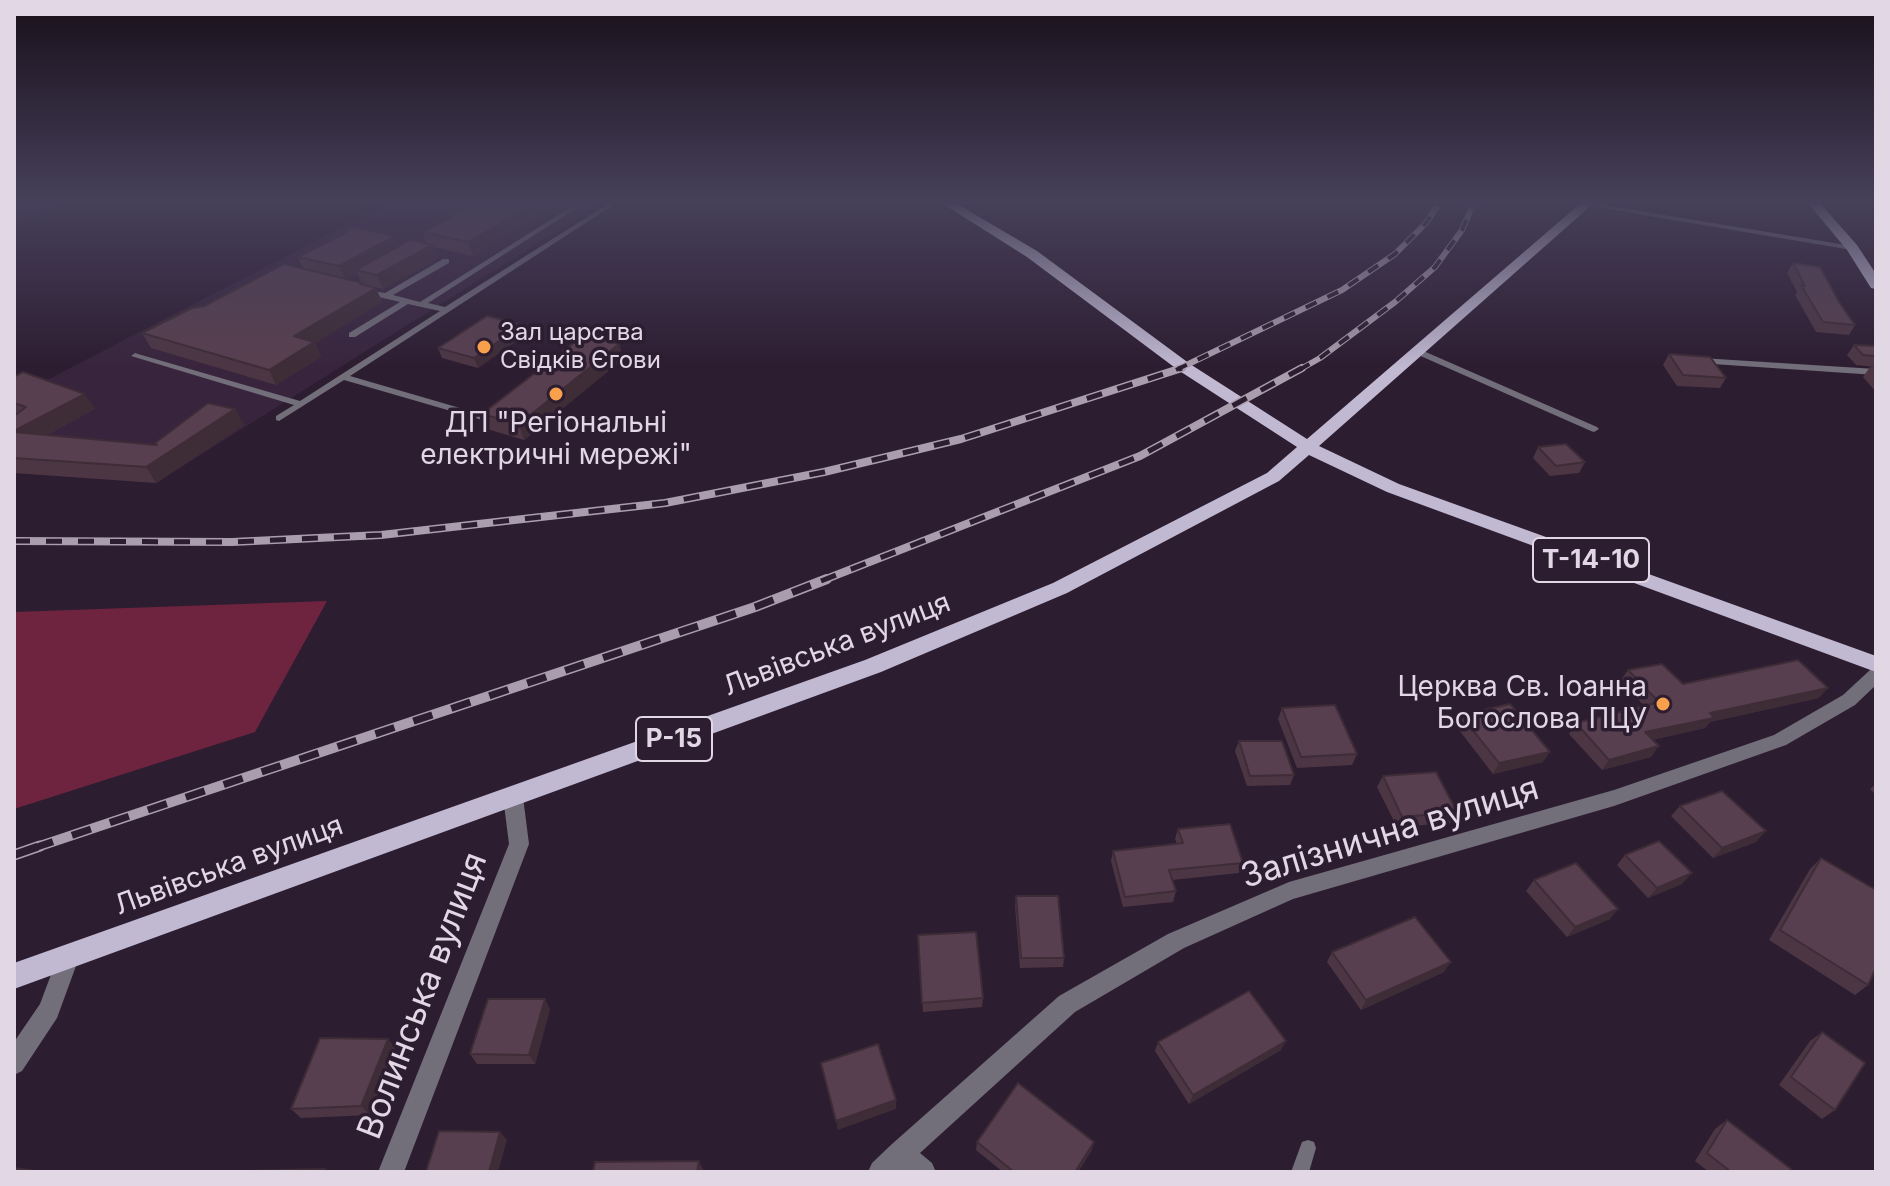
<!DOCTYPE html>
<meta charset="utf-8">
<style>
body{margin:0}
#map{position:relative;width:1890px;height:1186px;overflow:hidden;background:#2d1d31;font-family:Inter,sans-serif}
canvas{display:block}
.frame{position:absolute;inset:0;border:16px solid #e2d7e5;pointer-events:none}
</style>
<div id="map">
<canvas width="1890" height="1186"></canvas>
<div class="frame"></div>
</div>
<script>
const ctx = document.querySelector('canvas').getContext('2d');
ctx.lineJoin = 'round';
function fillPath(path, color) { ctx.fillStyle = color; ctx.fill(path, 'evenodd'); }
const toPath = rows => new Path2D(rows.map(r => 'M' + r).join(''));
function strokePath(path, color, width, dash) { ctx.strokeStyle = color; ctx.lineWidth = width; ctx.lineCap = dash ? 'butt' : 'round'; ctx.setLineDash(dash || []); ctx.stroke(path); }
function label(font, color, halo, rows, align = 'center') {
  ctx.font = font + ' Inter,sans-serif'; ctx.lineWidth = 7; ctx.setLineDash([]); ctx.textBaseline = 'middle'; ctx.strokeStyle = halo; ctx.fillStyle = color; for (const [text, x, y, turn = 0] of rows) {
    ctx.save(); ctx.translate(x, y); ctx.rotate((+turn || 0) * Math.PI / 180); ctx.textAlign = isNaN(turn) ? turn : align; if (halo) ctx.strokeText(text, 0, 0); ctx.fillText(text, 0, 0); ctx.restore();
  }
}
const built = toPath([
 [14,202,71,202,14,224],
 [391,202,603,202,156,483,14,473,14,397]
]);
const green = toPath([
 [327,601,255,732,14,809,14,612]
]);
const lane = toPath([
 [579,202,586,202,428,303,445,307,611,202,618,202,350,376,484,415,491,409,497,409,497,413,488,420,482,420,344,380,279,421,276,420,276,416,294,405,131,356,135,353,138,354,300,401,440,311,408,304,355,337,349,337,349,333,400,302,362,293,362,289,385,293,443,259,449,259,449,263,393,295,420,302,579,202],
 [1586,202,1852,246,1856,248,1852,250,1584,205,1584,203,1586,202],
 [1419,349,1597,427,1599,429,1594,432,1591,431,1416,354,1415,352,1419,349],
 [1701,358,1876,369,1876,375,1698,363,1697,361,1701,358],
 [1308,1140,1314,1142,1316,1148,1309,1172,1291,1172,1302,1142,1308,1140]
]);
const street = toPath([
 [1876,669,1876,685,1855,705,1786,745,1614,806,1293,899,1184,948,1075,1012,920,1153,932,1163,936,1172,868,1172,872,1163,892,1144,1059,996,1168,934,1289,882,1614,790,1774,735,1843,695,1870,670,1876,669],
 [513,789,520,791,523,797,529,844,404,1172,378,1172,509,844,503,797,506,791,513,789],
 [69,945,77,948,80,955,57,1018,22,1071,14,1075,14,1042,40,1004,61,948,69,945]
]);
const primary = toPath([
 [940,202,954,202,1037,251,1190,364,1307,439,1582,202,1595,202,1319,446,1399,484,1876,656,1876,672,1387,492,1309,455,1279,481,1067,593,881,672,14,989,14,963,865,660,1053,583,1267,473,1297,447,1178,370,1027,257,940,202],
 [1807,202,1819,202,1857,245,1876,274,1876,289,1871,288,1847,250,1807,202]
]);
const railFar3 = toPath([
 [1176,370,1342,290,1395,254,1426,223,1440,202],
 [1299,370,1320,358,1395,302,1435,267,1462,230,1474,202]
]);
const railFar2 = toPath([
 [14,541,232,542,381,535,665,503,824,472,961,439,1182,368],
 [821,581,1140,456,1302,368]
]);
const railFar1 = toPath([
 [34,848,755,607,827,579]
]);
const rail = toPath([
 [14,855,40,846]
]);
const wall = toPath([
 [479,202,550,202,552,209,473,256,433,247,437,259,383,289,364,285,376,288,382,302,315,343,321,357,276,385,151,348,142,333,204,306,303,269,298,257,395,236,398,247,427,244,423,232],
 [358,274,361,283,348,279],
 [1793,263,1839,302,1855,325,1849,335,1816,332,1795,295,1797,292,1787,273],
 [525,335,478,368,442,358,438,348],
 [619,344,623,359,524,440,487,429,482,414],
 [1854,345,1876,346,1876,367,1856,365,1847,355],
 [1669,354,1726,378,1720,388,1677,386,1663,365],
 [1870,367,1876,367,1876,392,1863,377],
 [14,377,95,409,47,435,157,445,235,409,244,425,156,483,14,473],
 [1538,447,1585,462,1579,473,1550,476,1533,458],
 [1628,670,1683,684,1819,698,1710,722,1705,728,1652,740,1651,757,1602,770,1569,734,1576,723,1644,706,1621,680],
 [1282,708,1357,754,1352,765,1297,768,1278,719],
 [1461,715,1543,762,1493,774,1456,726],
 [1239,741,1294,775,1290,785,1247,786,1235,751],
 [1383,776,1457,812,1451,823,1397,827,1377,787],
 [1876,784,1876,795,1870,789],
 [1680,806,1756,842,1713,858,1671,816],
 [1178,829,1243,863,1239,873,1172,880,1176,891,1173,902,1123,907,1111,861,1113,851,1177,844,1175,839],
 [1625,855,1682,884,1648,898,1617,865],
 [1821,858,1868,985,1855,995,1769,940,1810,869],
 [1534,880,1610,919,1567,937,1526,891],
 [1016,896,1064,958,1063,967,1020,968,1015,906],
 [918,935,983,998,982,1007,923,1012],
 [1332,952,1444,972,1361,1010,1327,962],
 [550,1009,535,1064,477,1064,470,1054],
 [1822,1032,1835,1110,1822,1119,1779,1085,1810,1041],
 [388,1039,395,1048,370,1115,301,1118,291,1109],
 [1158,1042,1281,1050,1189,1104,1155,1051],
 [1727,1120,1789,1172,1709,1172,1695,1161,1715,1129],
 [977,1142,1092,1150,1078,1172,1003,1172,976,1150]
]);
const shadedWall = toPath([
 [538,202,550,202,552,209,473,256,468,242],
 [395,236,400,250,356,270,358,274,346,281,339,266],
 [432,245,437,259,383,289,377,275],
 [363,283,367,293,376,288,382,302,315,343,321,357,276,385,269,370,294,336],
 [522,325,525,335,478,368,474,358],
 [619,344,623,359,524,440,519,424],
 [85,394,95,409,24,447,14,431],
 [235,409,244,425,156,483,146,467],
 [1828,688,1819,698,1710,722,1705,728,1637,743,1645,732,1710,713],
 [1659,746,1651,757,1602,770,1609,760],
 [1550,752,1543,762,1493,774,1499,763],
 [1766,831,1756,842,1713,858,1722,848],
 [1692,873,1682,884,1648,898,1657,888],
 [1618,909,1610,919,1567,937,1575,927],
 [1451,962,1444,972,1361,1010,1366,1000],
 [545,999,550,1009,535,1064,529,1055],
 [388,1039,395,1048,370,1115,361,1106],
 [1286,1041,1281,1050,1189,1104,1193,1095],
 [896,1100,896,1109,838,1130,836,1121],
 [500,1132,507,1140,498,1172,489,1172],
 [1094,1142,1092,1150,1078,1172,1075,1172],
 [699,1161,703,1169,702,1172,697,1172]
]);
const building = toPath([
 [479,202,538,202,468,242,423,232,479,202],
 [352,227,395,236,339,266,298,257,342,235,352,227],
 [410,240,432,245,377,275,356,270,410,240],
 [1793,263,1820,267,1839,302,1855,325,1823,322,1801,285,1805,286,1793,263],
 [284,264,363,283,360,284,376,288,294,336,314,342,269,370,142,333,192,308,204,306,284,264],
 [487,316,522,325,474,358,438,348,487,316],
 [584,335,619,344,519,424,482,414,584,335],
 [1854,345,1876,346,1876,356,1863,355,1854,345],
 [1669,354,1710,357,1726,378,1683,375,1669,354],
 [23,372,85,394,14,431,14,416,26,407,14,403,14,377,23,372],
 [208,403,235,409,146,467,14,458,14,432,157,445,155,443,208,403],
 [1566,444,1585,462,1556,466,1538,447,1566,444],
 [1798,660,1828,688,1710,713,1714,718,1645,732,1659,746,1609,760,1576,723,1659,702,1628,670,1662,664,1683,684,1798,660],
 [1510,704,1550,752,1499,763,1461,715,1510,704],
 [1335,705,1357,754,1301,757,1282,708,1335,705],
 [1239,741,1282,741,1294,775,1250,776,1239,741],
 [1436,772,1457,812,1402,817,1383,776,1436,772],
 [1722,791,1766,831,1722,848,1680,806,1722,791],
 [1230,824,1243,863,1169,870,1176,891,1125,897,1113,851,1183,843,1178,829,1230,824],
 [1659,841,1692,873,1657,888,1625,855,1659,841],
 [1821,858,1876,890,1876,968,1868,985,1780,930,1821,858],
 [1576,863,1618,909,1575,927,1534,880,1576,863],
 [1016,896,1058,896,1064,958,1021,958,1016,896],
 [1415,917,1451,962,1366,1000,1332,952,1415,917],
 [976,932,983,998,922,1003,918,935,976,932],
 [1249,991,1286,1041,1193,1095,1158,1042,1249,991],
 [488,999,545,999,529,1055,470,1054,488,999],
 [1822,1032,1865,1063,1835,1110,1791,1077,1822,1032],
 [320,1038,388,1039,361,1106,291,1109,320,1038],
 [878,1044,896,1100,836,1121,821,1063,878,1044],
 [1018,1083,1094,1142,1075,1172,1014,1172,977,1142,1018,1083],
 [1727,1120,1791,1169,1789,1172,1731,1172,1707,1153,1727,1120],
 [439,1131,500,1132,489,1172,426,1172,439,1131],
 [699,1161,697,1172,593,1172,595,1162,699,1161],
 [14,1168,42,1172,14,1172,14,1168],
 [325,1169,324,1172,241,1172,241,1171,325,1169]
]);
const markers = [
 [484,347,8,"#f9a04c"],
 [556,394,8,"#f9a04c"],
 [1663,704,8,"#f9a04c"]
];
const farPoinames = [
 ["Зал царства",500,333],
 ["Свідків Єгови",500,361]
];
const shields = [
 [1591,560,116],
 [674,739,76]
];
const shieldNames = [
 ["Т-14-10",1591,560],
 ["Р-15",674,739]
];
const poiNames = [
 ["ДП \"Регіональні",556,424],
 ["електричні мережі\"",556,456],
 ["Церква Св. Іоанна",1647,688,"right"],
 ["Богослова ПЦУ",1647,720,"right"]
];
const streetNames = [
 ["Львівська вулиця",837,645,-21],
 ["Львівська вулиця",229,866,-20]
];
const nearStreetnames = [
 ["Залізнична вулиця",1390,833,-17],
 ["Волинська вулиця",423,996,-69]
];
fillPath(built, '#38243d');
fillPath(green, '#6e243f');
fillPath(lane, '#726e7a');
fillPath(street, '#726e7a');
fillPath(primary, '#c1b9d2');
strokePath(railFar3, '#aa9eae', 6);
strokePath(railFar2, '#aa9eae', 8);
strokePath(railFar1, '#aa9eae', 10);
strokePath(rail, '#aa9eae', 11);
strokePath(railFar3, '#2d1d31', 4, [12]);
strokePath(railFar2, '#2d1d31', 5, [16]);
strokePath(railFar1, '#2d1d31', 7, [20]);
strokePath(rail, '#2d1d31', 8, [25]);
fillPath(wall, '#4c3644');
fillPath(shadedWall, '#3e2c37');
fillPath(building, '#583f4f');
strokePath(building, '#3e2c37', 2);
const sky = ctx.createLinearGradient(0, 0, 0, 368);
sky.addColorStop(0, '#19101b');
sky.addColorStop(0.55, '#46405a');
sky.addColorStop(1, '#46405a00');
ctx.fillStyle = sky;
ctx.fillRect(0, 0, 1890, 368);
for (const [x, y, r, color] of markers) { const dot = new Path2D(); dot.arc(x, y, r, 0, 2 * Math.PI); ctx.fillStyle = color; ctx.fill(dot); strokePath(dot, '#2d1d31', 3); }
label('24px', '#e2d7e5', '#2d1d31', farPoinames, 'left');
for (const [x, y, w] of shields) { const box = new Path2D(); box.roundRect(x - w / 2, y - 22, w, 44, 6); ctx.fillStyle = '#2d1d31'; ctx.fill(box); strokePath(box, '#e2d7e5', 2); }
label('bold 26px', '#e2d7e5', null, shieldNames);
label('28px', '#e2d7e5', '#2d1d31', poiNames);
label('28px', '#e2d7e5', '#2d1d31', streetNames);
label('34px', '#e2d7e5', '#2d1d31', nearStreetnames);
</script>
